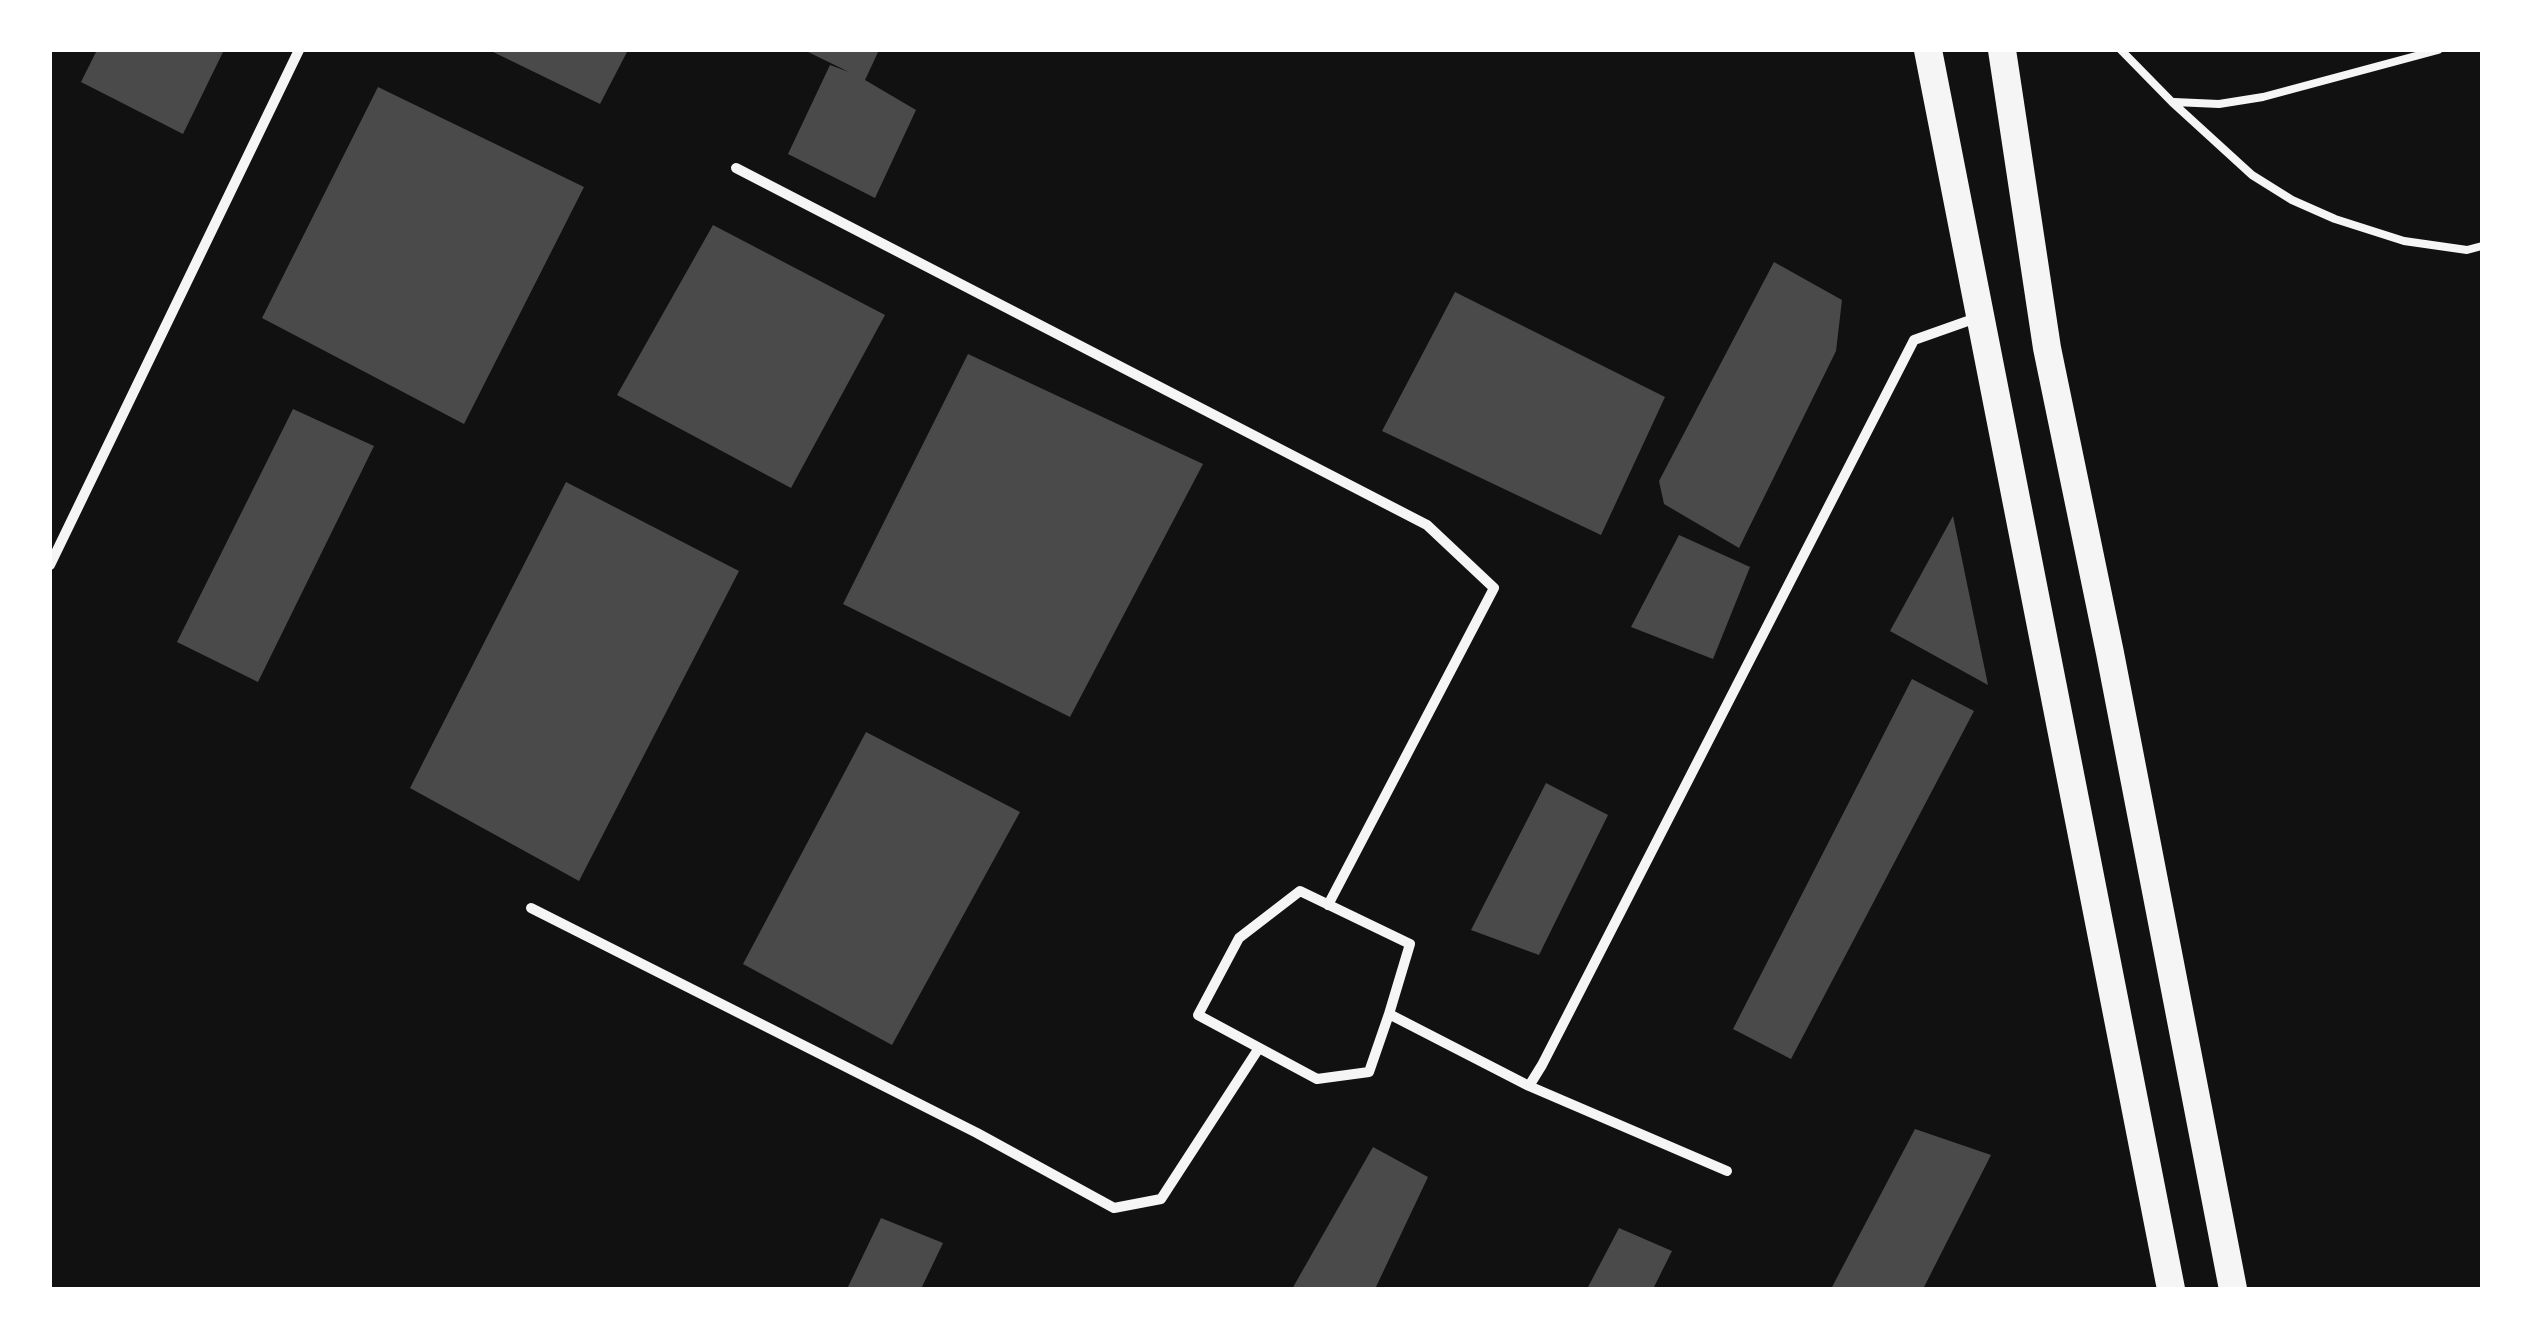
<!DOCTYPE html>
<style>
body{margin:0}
#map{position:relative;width:2532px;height:1339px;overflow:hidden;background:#111;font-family:"Roboto Condensed",sans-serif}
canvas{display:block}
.frame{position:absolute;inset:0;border:52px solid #fff;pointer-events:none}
</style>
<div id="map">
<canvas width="2532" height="1339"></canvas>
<div class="frame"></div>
</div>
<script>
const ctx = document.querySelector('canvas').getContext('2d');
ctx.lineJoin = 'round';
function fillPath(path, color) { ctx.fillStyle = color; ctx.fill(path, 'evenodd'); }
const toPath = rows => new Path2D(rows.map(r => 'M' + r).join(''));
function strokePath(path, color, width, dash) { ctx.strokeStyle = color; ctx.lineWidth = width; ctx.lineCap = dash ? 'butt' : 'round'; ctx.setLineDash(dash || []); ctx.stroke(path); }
const building = toPath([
 [97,50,224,50,183,134,81,82],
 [489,50,628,50,600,104],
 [804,50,879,50,865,80,916,110,875,198,788,154,830,65,849,72],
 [378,87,584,187,464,424,262,318],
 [713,225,885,315,791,488,617,395],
 [1774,262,1842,300,1836,351,1739,548,1664,504,1659,481],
 [1455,292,1665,397,1601,535,1382,431],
 [968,354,1203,464,1070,717,843,604],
 [293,409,374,446,258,682,177,642],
 [566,482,739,571,579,881,410,788],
 [1953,516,1988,685,1890,631],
 [1679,535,1750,567,1713,659,1631,627],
 [1912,679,1974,711,1791,1059,1733,1029],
 [866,732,1020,812,892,1045,743,964],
 [1546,783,1608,815,1539,955,1471,930],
 [1915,1129,1991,1155,1923,1289,1831,1289],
 [1373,1147,1428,1177,1375,1289,1292,1289],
 [881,1218,943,1243,921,1289,847,1289],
 [1619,1228,1672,1251,1653,1289,1587,1289]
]);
const service = toPath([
 [2121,50,2172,102,2252,175,2292,200,2335,219,2404,241,2467,250,2482,246],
 [2174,102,2219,104,2263,97,2438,50]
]);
const minor = toPath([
 [736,168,1427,525,1494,588,1328,905],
 [50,565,299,50],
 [531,908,977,1133,1114,1208,1161,1199,1259,1048],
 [1389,1014,1369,1072,1317,1079,1198,1015,1239,938,1300,891,1410,944,1389,1014,1529,1086,1727,1171],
 [1529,1086,1542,1065,1914,340,1979,317]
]);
const trunk = toPath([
 [1928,50,2171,1289],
 [2002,50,2047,348,2110,653,2233,1289]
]);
fillPath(building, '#4a4a4a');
strokePath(service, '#f5f5f5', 8);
strokePath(minor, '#f5f5f5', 10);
strokePath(trunk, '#f5f5f5', 28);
</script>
